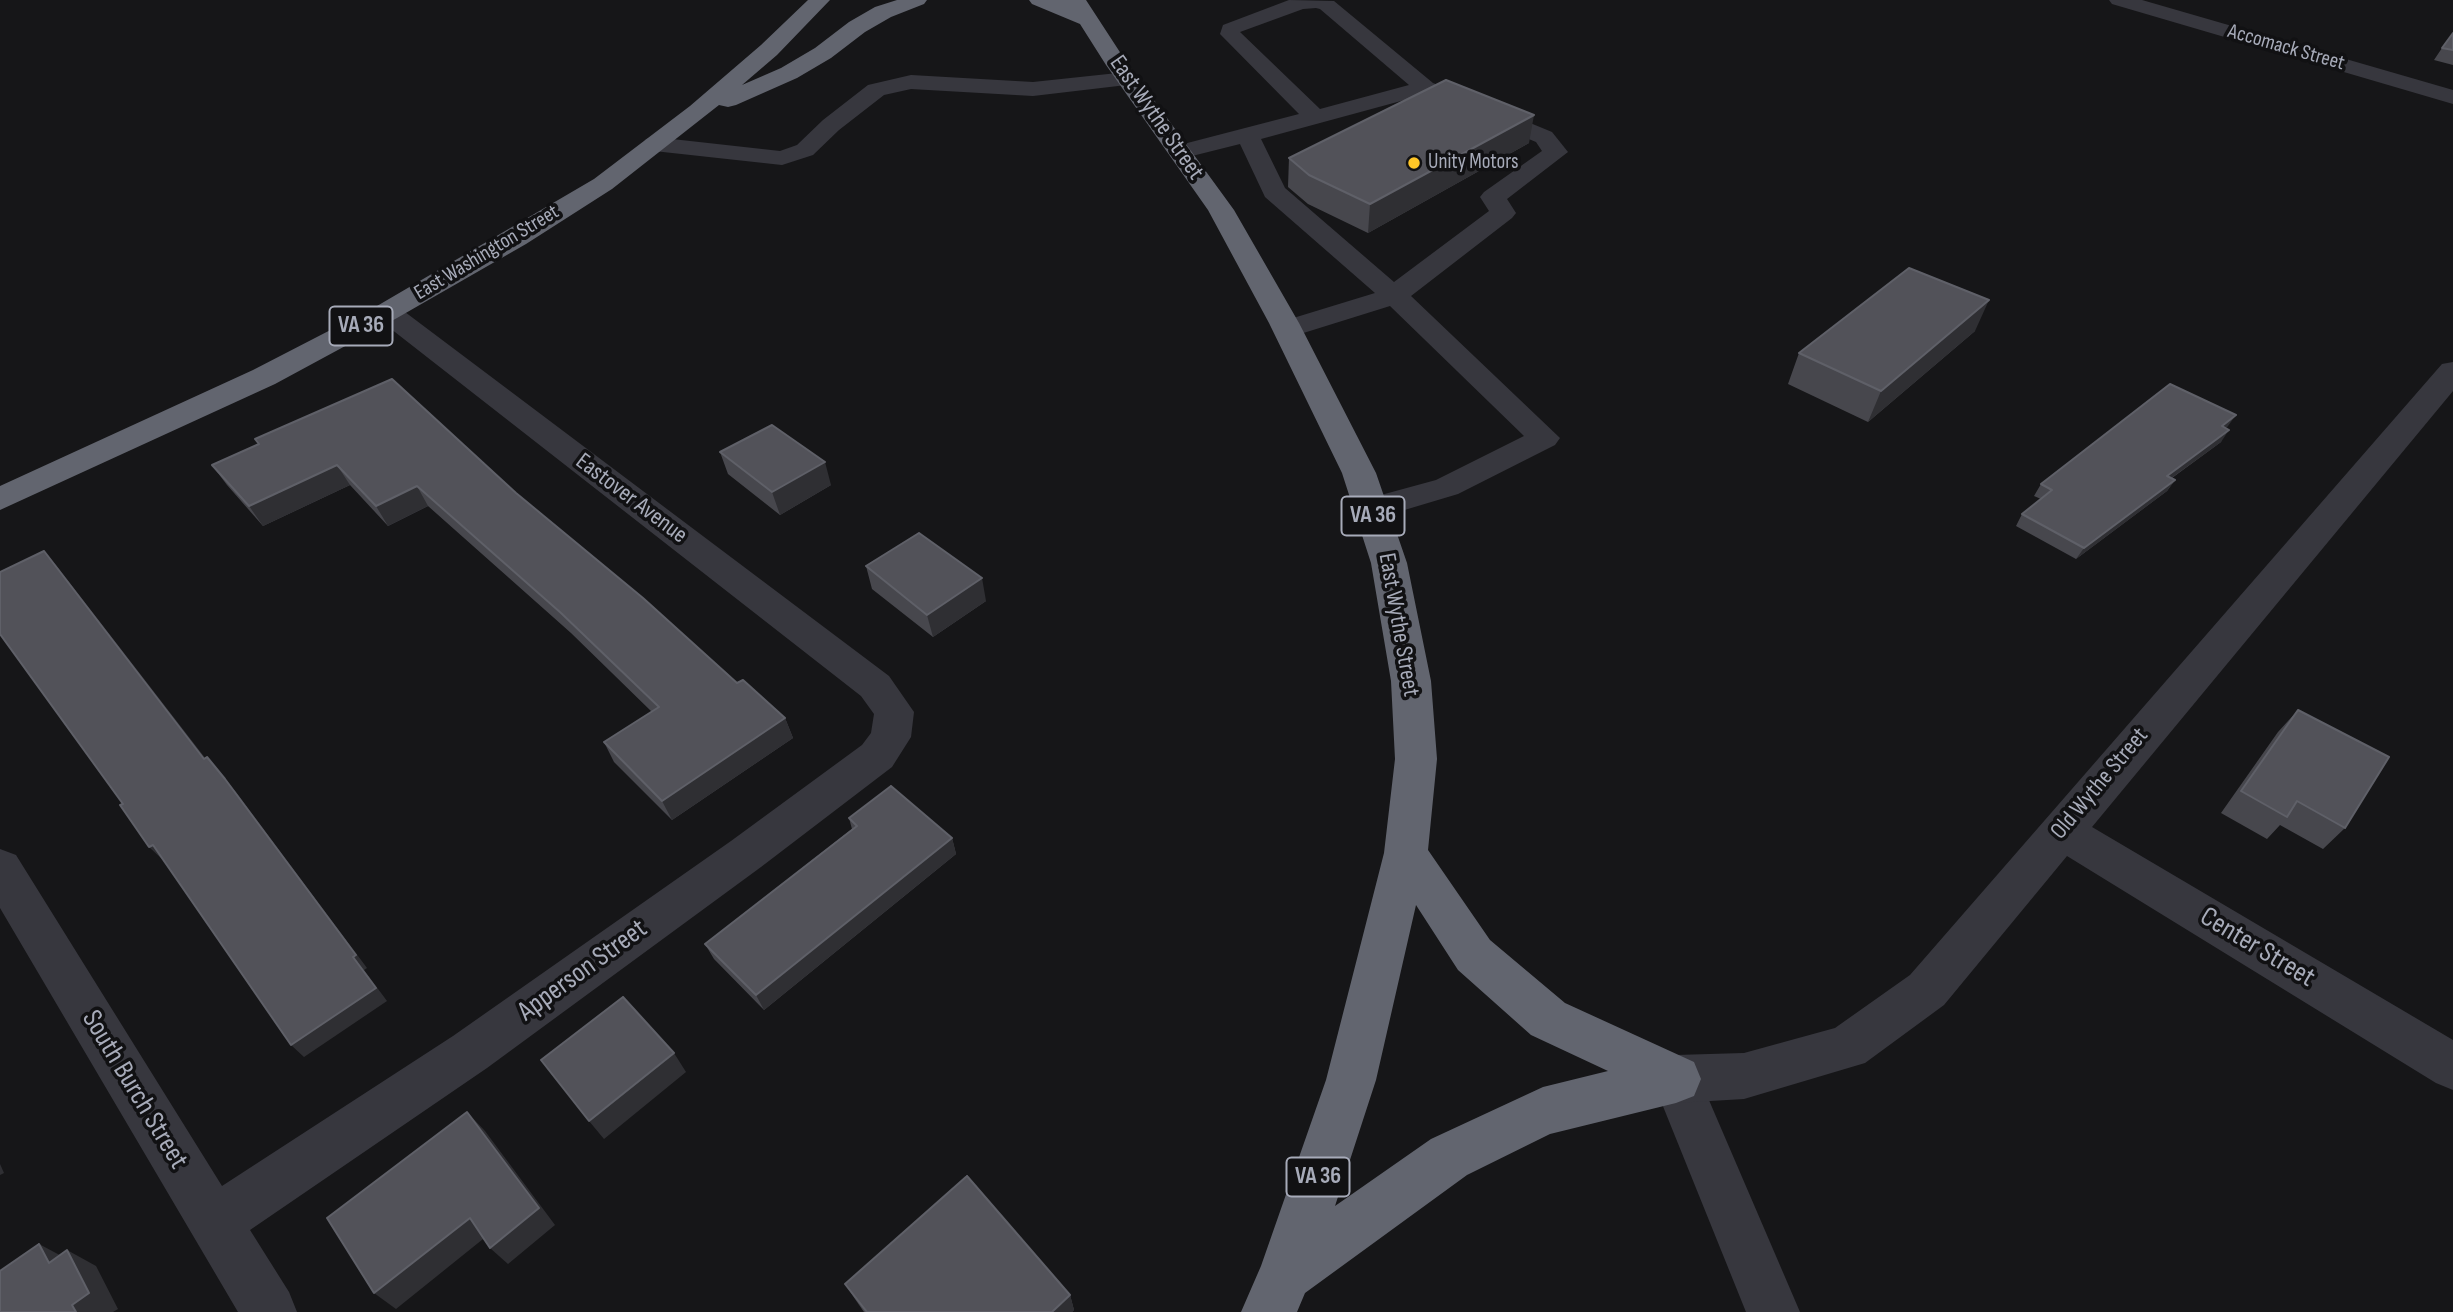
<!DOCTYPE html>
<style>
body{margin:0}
canvas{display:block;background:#161618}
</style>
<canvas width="2453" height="1312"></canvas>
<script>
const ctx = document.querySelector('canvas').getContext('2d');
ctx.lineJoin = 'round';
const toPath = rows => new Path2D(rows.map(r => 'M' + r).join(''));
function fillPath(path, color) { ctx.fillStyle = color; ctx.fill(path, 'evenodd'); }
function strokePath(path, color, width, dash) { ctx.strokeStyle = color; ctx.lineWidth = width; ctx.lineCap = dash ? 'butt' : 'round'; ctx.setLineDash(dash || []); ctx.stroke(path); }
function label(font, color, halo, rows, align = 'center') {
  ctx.font = font + ' "Sofia Sans Condensed",sans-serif'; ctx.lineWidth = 7; ctx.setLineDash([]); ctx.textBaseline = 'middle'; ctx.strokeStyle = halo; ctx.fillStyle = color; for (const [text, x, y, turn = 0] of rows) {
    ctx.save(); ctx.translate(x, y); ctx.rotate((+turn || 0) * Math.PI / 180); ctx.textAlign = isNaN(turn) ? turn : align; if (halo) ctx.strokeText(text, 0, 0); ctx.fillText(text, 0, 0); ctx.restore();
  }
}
const lane = toPath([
 [1289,0,1334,1,1433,83,1552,132,1568,152,1507,199,1516,213,1512,218,1411,296,1560,438,1555,445,1458,494,1371,520,1359,517,1355,509,1359,501,1436,480,1524,436,1390,306,1297,335,1287,338,1277,335,1273,329,1277,323,1375,293,1265,197,1240,144,1180,159,1172,157,1168,152,1172,147,1299,114,1220,34,1223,25,1289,0],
 [1316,8,1320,9,1409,85,1320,109,1240,32,1303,9,1316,8],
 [1423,95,1536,142,1542,151,1484,192,1480,197,1489,211,1394,282,1285,188,1261,139,1423,95],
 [1127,72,1135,74,1138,79,1135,84,1033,96,911,89,884,95,839,130,813,155,782,165,654,151,646,149,642,144,646,139,654,137,780,151,797,145,823,120,868,85,911,75,1033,82,1127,72],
 [1676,1057,1693,1063,1800,1312,1746,1312,1652,1079,1659,1063,1676,1057]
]);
const street = toPath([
 [2109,0,2142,0,2453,90,2453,104,2112,4,2109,0],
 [387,303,397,306,889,676,914,712,911,737,892,767,761,867,487,1068,250,1230,289,1292,297,1312,238,1312,0,908,0,849,16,855,222,1186,453,1036,731,841,862,745,871,733,874,714,861,696,377,318,372,312,377,306,387,303],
 [2453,362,2453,391,2092,827,2453,1040,2453,1090,2436,1083,2067,856,1944,1005,1865,1063,1744,1099,1676,1103,1658,1096,1651,1079,1658,1062,1676,1055,1744,1053,1835,1028,1910,975,2442,364,2453,362]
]);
const highway = toPath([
 [808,0,830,0,777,55,742,85,781,68,815,48,849,22,875,7,897,0,927,0,924,4,891,17,865,32,831,58,797,78,736,105,728,107,719,105,612,189,526,244,397,318,275,384,0,510,0,486,253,370,377,306,594,179,690,106,761,45,808,0],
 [1029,0,1086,0,1127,63,1234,210,1299,323,1376,473,1407,563,1431,681,1437,759,1428,850,1490,940,1565,1003,1694,1062,1701,1079,1694,1096,1676,1103,1550,1134,1467,1175,1305,1293,1297,1312,1241,1312,1261,1266,1326,1080,1384,853,1395,759,1391,681,1371,563,1342,473,1269,323,1208,210,1106,65,1080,24,1032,4,1029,0],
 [1416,905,1458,970,1531,1035,1608,1071,1543,1087,1431,1139,1335,1206,1376,1080,1416,905]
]);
const wall = toPath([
 [2453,33,2453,65,2434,60,2442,48],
 [1529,143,1368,233,1308,204,1288,187,1289,158],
 [1975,331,1868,422,1788,384,1799,353],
 [2228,426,2225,428,2221,442,2172,478,2175,480,2167,491,2076,559,2016,526,2022,514,2041,499,2034,496,2041,484],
 [255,439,516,493,737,683,785,718,793,738,672,820,614,762,604,742,652,712,571,633,428,506,388,526,350,485,263,526,227,485,212,465,258,444],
 [720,452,831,485,780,515,728,474],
 [866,566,986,601,933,637,872,589],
 [2298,710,2345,828,2323,849,2280,825,2267,839,2221,813,2278,732],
 [849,818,952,838,956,854,764,1010,714,959,705,944,852,829],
 [845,1284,1070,1295,1074,1310,1072,1312,864,1312,855,1299]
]);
const shadedWall = toPath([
 [1534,115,1529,143,1368,233,1370,204],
 [1989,300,1975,331,1868,422,1881,391],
 [2236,415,2228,426,2214,438,2222,426],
 [2229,430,2221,442,2159,487,2167,476],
 [825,462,831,485,780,515,772,492],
 [337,465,350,485,263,526,249,506],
 [2175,480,2167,491,2076,559,2084,548],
 [417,486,428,506,388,526,376,506],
 [44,551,56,565,216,772,204,759],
 [982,578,986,601,933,637,927,615],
 [785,718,793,738,672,820,662,801],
 [207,757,236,792,367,968,364,970,387,1001,304,1057,291,1045],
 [952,838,956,854,764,1010,756,995],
 [153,845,166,858,163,860,149,847],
 [674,1053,686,1072,604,1139,589,1121],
 [467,1112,485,1131,555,1225,508,1264,490,1248],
 [0,1164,4,1173,0,1175],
 [470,1218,488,1235,396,1309,374,1293],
 [39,1244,69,1260,49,1263],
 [67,1250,96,1266,118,1309,113,1312,76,1312,72,1305],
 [1070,1295,1074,1310,1072,1312,1052,1312]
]);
const building = toPath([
 [2453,33,2453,50,2442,48,2453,33],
 [1446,80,1534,115,1370,204,1309,175,1289,158,1446,80],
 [1909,268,1989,300,1881,391,1799,353,1909,268],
 [392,379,516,493,643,598,737,683,743,680,785,718,662,801,604,742,659,707,561,613,417,486,376,506,337,465,249,506,212,465,259,444,255,439,392,379],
 [2170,384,2236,415,2222,426,2229,430,2167,476,2175,480,2084,548,2022,514,2052,490,2041,484,2170,384],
 [772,425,825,462,772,492,720,452,772,425],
 [919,533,982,578,927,615,866,566,919,533],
 [44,551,204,759,207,757,225,779,356,955,353,957,376,988,291,1045,153,845,149,847,120,805,123,804,0,634,0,572,44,551],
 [2298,710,2389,757,2345,828,2297,801,2287,817,2241,791,2298,710],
 [891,786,952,838,756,995,705,944,857,826,849,818,891,786],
 [623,997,674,1053,589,1121,541,1060,623,997],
 [467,1112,539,1208,490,1248,470,1218,374,1293,327,1218,467,1112],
 [967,1176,1070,1295,1052,1312,867,1312,845,1284,967,1176],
 [39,1244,49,1263,67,1250,89,1293,72,1305,76,1312,0,1312,0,1271,39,1244]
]);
const markers = [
 [1414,163,7,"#ffc627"]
];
const farStreetnames = [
 ["Accomack Street",2286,48,16],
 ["East Washington Street",487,253,-31]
];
const farPoinames = [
 ["Unity Motors",1428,163]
];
const shields = [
 [361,326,63],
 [1373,516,63],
 [1318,1177,63]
];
const shieldNames = [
 ["VA 36",361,326],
 ["VA 36",1373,516],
 ["VA 36",1318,1177]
];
const streetNames = [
 ["East Wythe Street",1156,118,55],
 ["Eastover Avenue",631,499,37],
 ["East Wythe Street",1398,625,80],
 ["Old Wythe Street",2100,784,-50]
];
const nearStreetnames = [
 ["Center Street",2257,948,31],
 ["Apperson Street",583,971,-36],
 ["South Burch Street",134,1090,59]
];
fillPath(lane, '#37373e');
fillPath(street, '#37373e');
fillPath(highway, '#62656f');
fillPath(wall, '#47474d');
fillPath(shadedWall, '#2f2f33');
fillPath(building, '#525259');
strokePath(building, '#5f6068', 2);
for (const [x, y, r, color] of markers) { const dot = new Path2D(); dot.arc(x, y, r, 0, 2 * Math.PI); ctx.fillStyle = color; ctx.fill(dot); strokePath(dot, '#111113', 2.5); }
label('21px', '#a7abb9', '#111113', farStreetnames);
label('21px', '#a7abb9', '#111113', farPoinames, 'left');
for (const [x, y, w] of shields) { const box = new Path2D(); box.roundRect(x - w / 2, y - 19.5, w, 39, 5); ctx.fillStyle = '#111113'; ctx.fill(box); strokePath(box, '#a7abb9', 2); }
label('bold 23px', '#a7abb9', null, shieldNames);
label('24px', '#a7abb9', '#111113', streetNames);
label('28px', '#a7abb9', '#111113', nearStreetnames);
</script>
